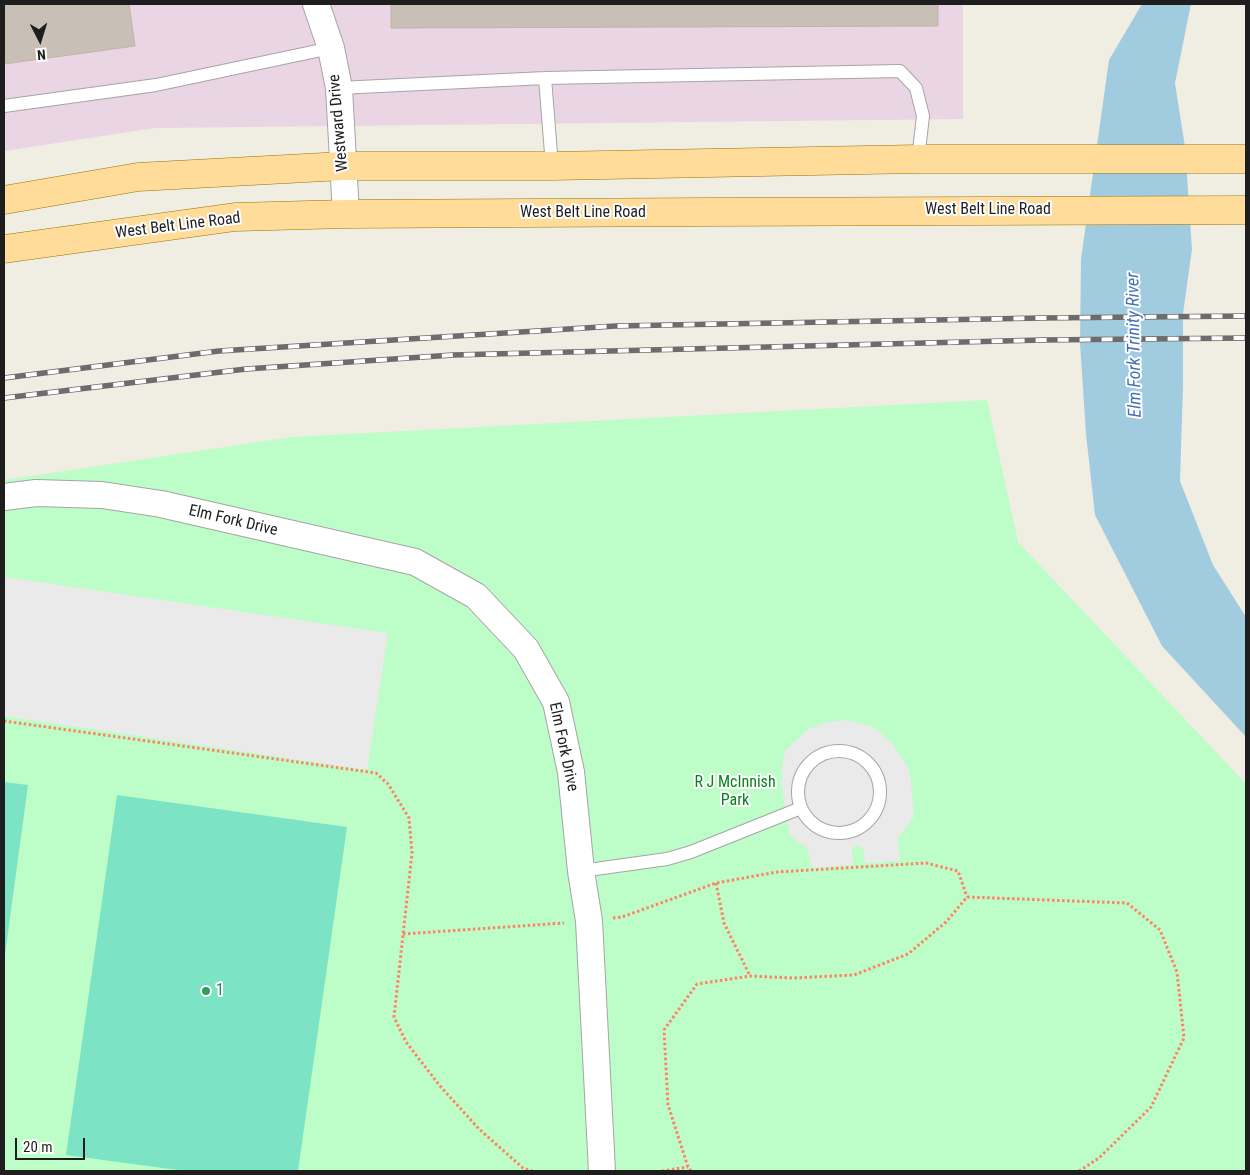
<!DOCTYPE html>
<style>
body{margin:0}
#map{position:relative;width:1250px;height:1175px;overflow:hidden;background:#f0ede3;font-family:"Roboto Condensed",sans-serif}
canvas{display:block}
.frame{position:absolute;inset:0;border:5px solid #1e1e1e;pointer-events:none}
.north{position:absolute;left:15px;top:15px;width:50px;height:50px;-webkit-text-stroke:4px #fff;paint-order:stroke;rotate:175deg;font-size:14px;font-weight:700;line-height:20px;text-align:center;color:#1e1e1e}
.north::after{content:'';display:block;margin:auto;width:18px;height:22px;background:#1e1e1e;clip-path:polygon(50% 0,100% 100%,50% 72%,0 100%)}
.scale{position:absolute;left:15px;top:1138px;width:70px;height:22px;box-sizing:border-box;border:2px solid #1e1e1e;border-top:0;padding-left:6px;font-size:15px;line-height:18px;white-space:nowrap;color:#1e1e1e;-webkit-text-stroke:4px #fff;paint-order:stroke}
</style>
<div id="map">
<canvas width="1250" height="1175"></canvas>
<div class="frame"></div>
<div class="north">N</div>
<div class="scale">20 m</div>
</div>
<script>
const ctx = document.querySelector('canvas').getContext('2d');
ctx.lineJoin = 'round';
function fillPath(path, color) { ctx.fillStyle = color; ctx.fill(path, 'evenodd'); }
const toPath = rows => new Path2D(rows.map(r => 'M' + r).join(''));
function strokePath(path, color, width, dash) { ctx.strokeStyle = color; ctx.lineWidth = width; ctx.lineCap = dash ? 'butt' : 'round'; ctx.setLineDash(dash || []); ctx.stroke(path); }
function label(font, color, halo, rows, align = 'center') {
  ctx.font = font + ' "Roboto Condensed",sans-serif'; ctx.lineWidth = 4; ctx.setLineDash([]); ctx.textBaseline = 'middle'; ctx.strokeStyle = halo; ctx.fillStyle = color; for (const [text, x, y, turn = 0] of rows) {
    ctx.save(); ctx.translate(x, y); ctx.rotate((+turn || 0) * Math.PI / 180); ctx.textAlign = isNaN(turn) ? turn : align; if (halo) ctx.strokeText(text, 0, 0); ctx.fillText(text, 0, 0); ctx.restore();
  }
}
const industrial = toPath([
 [4,4,963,4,963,119,155,128,4,151]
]);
const park = toPath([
 [987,400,1018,542,1246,784,1246,1171,4,1171,4,480,292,437]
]);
const pitch = toPath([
 [4,782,28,785,4,962],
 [117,795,347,827,298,1171,185,1171,66,1155]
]);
const parking = toPath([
 [4,577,388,633,367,770,4,716],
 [847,720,873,727,891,742,899,753,909,770,911,782,914,817,898,838,900,861,865,863,863,848,858,845,852,848,853,865,812,868,807,848,790,836,782,788,782,768,785,751,808,729,828,722]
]);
const water = toPath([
 [1142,4,1191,4,1175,83,1185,147,1192,249,1183,314,1183,386,1180,481,1213,565,1246,617,1246,737,1162,646,1095,515,1086,434,1080,343,1081,259,1109,60]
]);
const building = toPath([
 [4,4,129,4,135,46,4,64,4,4],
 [391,4,938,4,938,26,391,28,391,4]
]);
const path = toPath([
 [4,721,376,773,388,784,409,818,412,853,394,1017,406,1042,440,1086,479,1129,523,1168,532,1171],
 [716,883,724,923,750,976],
 [613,918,622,917,716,883,777,872,926,863,958,871,967,897],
 [403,934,564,923],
 [662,1171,688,1167],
 [691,1171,688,1167,668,1105,664,1030,697,984,750,976,793,978,854,975,908,954,946,922,967,897,1127,903,1160,930,1177,972,1184,1038,1151,1107,1099,1158,1079,1171]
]);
const service = toPath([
 [545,78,552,166],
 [339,88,545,78,900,71,916,88,923,116,918,159],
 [4,106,156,85,331,48],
 '798 792a41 41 0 1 1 82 0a41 41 0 1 1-82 0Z',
 [581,871,667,859,691,852,801,808]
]);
const minor = toPath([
 [316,4,331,48,339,88,346,214],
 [4,497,36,493,102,495,161,504,415,562,476,596,526,649,556,702,571,772,581,871,589,921,602,1171]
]);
const primary = toPath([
 [4,200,138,177,343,166,552,166,918,159,1246,159],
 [4,249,235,217,346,214,709,212,1246,210]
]);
const rail = toPath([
 [4,378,219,351,616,326,1041,318,1246,316],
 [4,398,246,369,453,355,1042,340,1246,338]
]);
const markers = [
 [206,991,5,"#2e9e5b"]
];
const streetNames = [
 ["Westward Drive",339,123,-95],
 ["West Belt Line Road",988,210],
 ["West Belt Line Road",583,213],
 ["West Belt Line Road",178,226,-7],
 ["Elm Fork Drive",233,521,13],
 ["Elm Fork Drive",563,747,78]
];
const parkNames = [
 ["R J McInnish",735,783],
 ["Park",735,801]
];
const leisureNames = [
 ["1",216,991]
];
const waterNames = [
 ["Elm Fork Trinity River",1135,345,-91]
];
fillPath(industrial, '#e9d5e4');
fillPath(park, '#bdfdc8');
fillPath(pitch, '#7ce4c5');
fillPath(parking, '#eaeaea');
fillPath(water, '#a1cce0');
fillPath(building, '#c8c0b6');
strokePath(building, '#c2b4a5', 1);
strokePath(service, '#a5a5a5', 14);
strokePath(minor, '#a5a5a5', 28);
strokePath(primary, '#987300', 29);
strokePath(path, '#ff8365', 3, [2.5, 2.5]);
strokePath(service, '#fff', 12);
strokePath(minor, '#fff', 26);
strokePath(primary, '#ffdc99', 28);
strokePath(rail, '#6c6c6c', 5.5);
strokePath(rail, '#fff', 4, [11]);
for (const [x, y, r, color] of markers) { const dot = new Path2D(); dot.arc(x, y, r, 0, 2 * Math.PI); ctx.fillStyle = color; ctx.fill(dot); strokePath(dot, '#fff', 2); }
label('16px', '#1e1e1e', '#fff', streetNames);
label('16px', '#05831b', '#fff', parkNames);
label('16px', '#27864d', '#fff', leisureNames, 'left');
label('italic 18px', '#4472b4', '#fff', waterNames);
</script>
